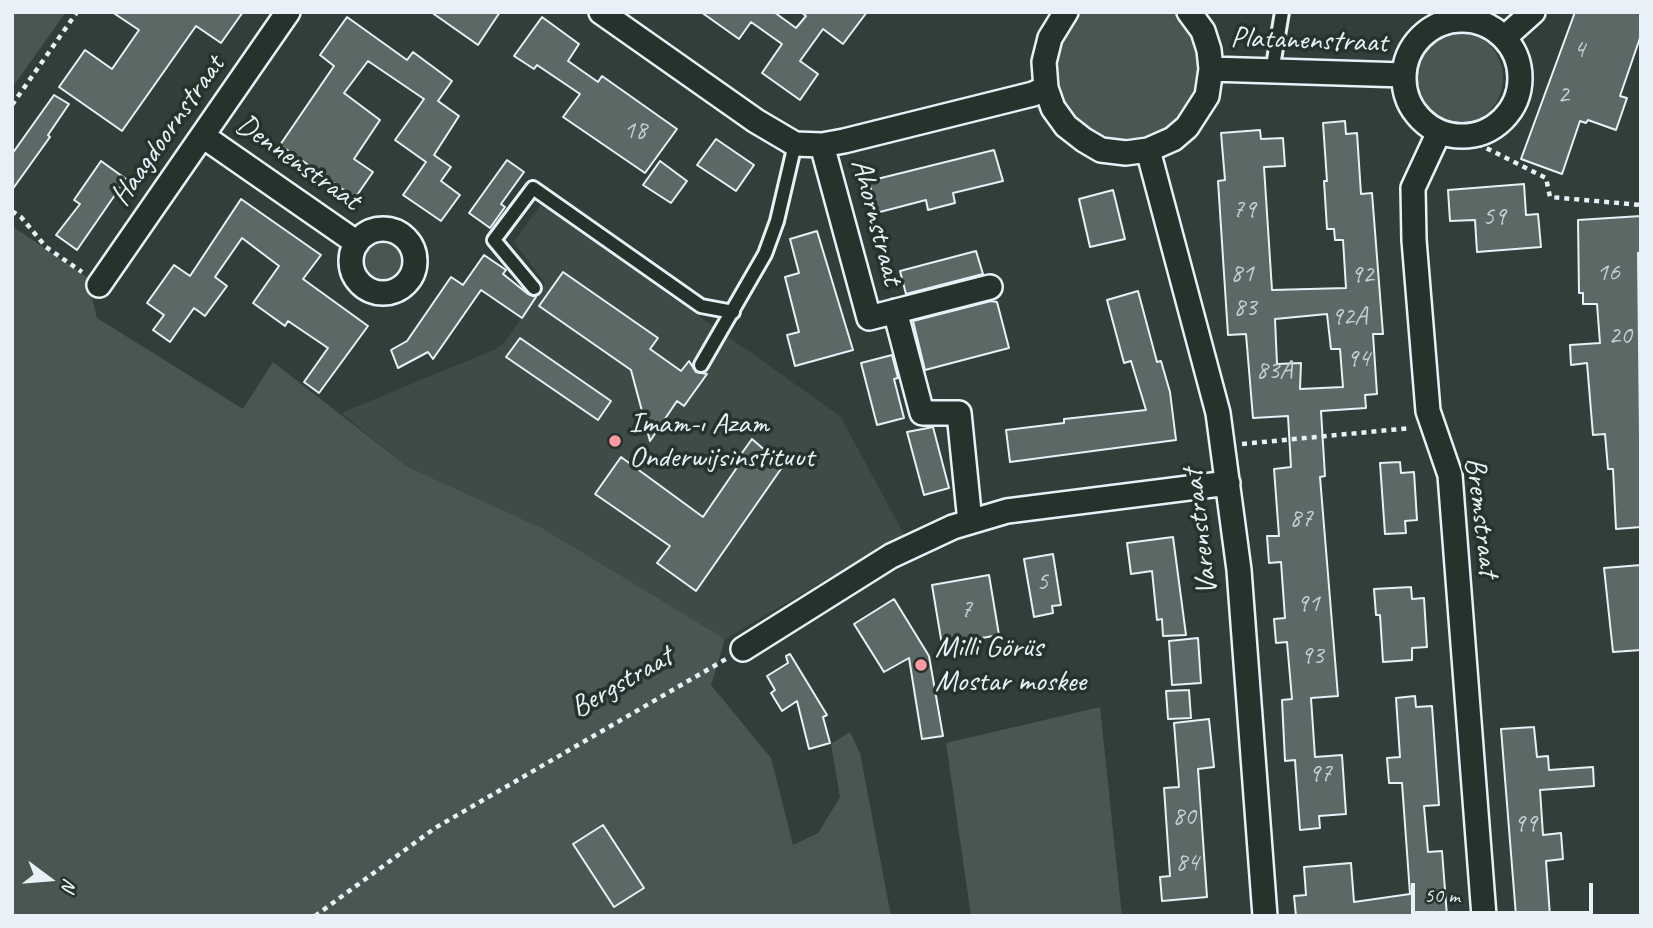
<!DOCTYPE html>
<meta charset="utf-8">
<style>
body{margin:0}
#map{position:relative;width:1653px;height:928px;overflow:hidden;background:#323e39;font-family:Caveat,sans-serif}
canvas{display:block}
.frame{position:absolute;inset:0;border:14px solid #e8f1f8;pointer-events:none}
.north{position:absolute;left:14px;top:844px;width:70px;height:70px;-webkit-text-stroke:5px #26332d;paint-order:stroke;rotate:106deg;font-size:19px;font-weight:700;line-height:28px;text-align:center;color:#e8f1f8}
.north::after{content:'';display:block;margin:auto;width:24px;height:32px;background:#e8f1f8;clip-path:polygon(50% 0,100% 100%,50% 72%,0 100%)}
.scale{position:absolute;left:1411px;top:883px;width:182px;height:32px;box-sizing:border-box;border:4px solid #e8f1f8;border-top:0;padding-left:9px;font-size:21px;line-height:24px;white-space:nowrap;color:#e8f1f8;-webkit-text-stroke:5px #26332d;paint-order:stroke}
</style>
<div id="map">
<canvas width="1653" height="928"></canvas>
<div class="frame"></div>
<div class="north">N</div>
<div class="scale">50 m</div>
</div>
<script>
const ctx = document.querySelector('canvas').getContext('2d');
ctx.lineJoin = 'round';
function fillPath(path, color) { ctx.fillStyle = color; ctx.fill(path, 'evenodd'); }
const toPath = rows => new Path2D(rows.map(r => 'M' + r).join(''));
function strokePath(path, color, width, dash) { ctx.strokeStyle = color; ctx.lineWidth = width; ctx.lineCap = dash ? 'butt' : 'round'; ctx.setLineDash(dash || []); ctx.stroke(path); }
function label(font, color, halo, rows, align = 'center') {
  ctx.font = font + ' Caveat,sans-serif'; ctx.lineWidth = 7; ctx.setLineDash([]); ctx.textBaseline = 'middle'; ctx.strokeStyle = halo; ctx.fillStyle = color; for (const [text, x, y, turn = 0] of rows) {
    ctx.save(); ctx.translate(x, y); ctx.rotate((+turn || 0) * Math.PI / 180); ctx.textAlign = isNaN(turn) ? turn : align; if (halo) ctx.strokeText(text, 0, 0); ctx.fillText(text, 0, 0); ctx.restore();
  }
}
const built = toPath([
 [541,204,840,416,904,534,725,639,544,529,408,467,341,413,496,349,504,343,545,283,514,242]
]);
const green = toPath([
 [12,12,66,12,12,88],
 [1078,12,1174,12,1182,20,1197,50,1198,83,1184,115,1171,127,1156,136,1121,142,1104,139,1074,120,1056,90,1053,55,1067,24],
 '1409 78a47 47 0 1 1 94 0a47 47 0 1 1-94 0Z',
 [12,226,87,277,97,318,243,409,273,362,408,467,544,529,725,639,711,685,771,758,793,845,818,833,840,797,831,744,850,732,860,753,891,916,12,916],
 '364 262a20 20 0 1 1 40 0a20 20 0 1 1-40 0Z',
 [1100,707,1122,916,971,916,946,743]
]);
const building = toPath([
 [112,12,243,12,221,43,196,26,122,131,59,87,85,50,112,69,139,30,112,12],
 [431,12,500,12,478,45,431,12],
 [701,12,774,12,796,28,806,16,801,12,867,12,843,44,823,29,800,61,818,74,800,100,762,73,782,44,751,22,739,39,701,12],
 [1575,12,1641,12,1641,35,1620,96,1627,98,1616,130,1588,120,1586,123,1580,121,1562,174,1521,159,1575,12],
 [347,17,407,60,413,52,452,81,438,101,459,116,434,155,451,167,441,181,460,195,441,221,403,195,426,162,395,140,424,99,368,61,344,93,380,120,354,159,373,172,355,198,280,145,334,66,320,55,347,17],
 [542,17,579,44,568,61,598,82,602,76,677,129,645,173,563,117,580,94,537,65,534,69,514,56,542,17],
 [54,95,69,104,48,135,50,137,12,190,12,154,54,95],
 [1345,121,1346,134,1357,133,1361,194,1372,193,1383,334,1373,334,1377,394,1365,395,1366,408,1321,411,1325,476,1320,477,1338,696,1311,698,1315,757,1342,755,1346,814,1319,816,1320,828,1300,830,1295,760,1285,761,1282,700,1292,699,1287,642,1276,643,1274,619,1285,618,1281,562,1269,563,1267,536,1279,536,1274,469,1291,467,1288,416,1253,418,1246,334,1228,335,1218,181,1225,180,1221,133,1260,130,1261,139,1283,138,1285,166,1264,167,1272,290,1346,288,1343,240,1335,240,1334,229,1327,229,1324,181,1327,181,1323,123,1345,121],
 [1327,314,1331,349,1340,349,1343,387,1300,389,1301,363,1277,364,1275,319,1327,314],
 [716,139,754,165,736,191,697,165,716,139],
 [994,150,1003,181,953,193,955,203,928,210,926,200,876,213,869,181,994,150],
 [507,160,524,172,501,204,505,207,490,228,469,213,507,160],
 [101,161,126,179,77,250,56,235,80,204,74,200,101,161],
 [660,161,687,181,671,203,643,185,660,161],
 [1524,184,1526,215,1538,214,1541,247,1477,252,1475,220,1450,221,1448,190,1524,184],
 [1113,190,1125,239,1090,247,1079,199,1113,190],
 [241,199,321,255,303,279,368,326,319,393,304,382,328,348,288,321,285,326,253,303,279,266,242,238,215,277,227,286,205,316,194,308,170,342,153,330,164,315,147,303,174,265,190,276,241,199],
 [1641,216,1641,253,1638,253,1641,527,1616,529,1613,469,1608,469,1605,434,1593,435,1587,363,1571,365,1570,345,1600,343,1597,304,1583,304,1583,293,1579,293,1578,220,1641,216],
 [817,231,853,350,795,366,787,335,799,332,785,277,799,273,790,239,817,231],
 [976,251,983,274,906,294,900,271,976,251],
 [484,255,506,270,503,274,528,294,536,297,522,318,481,290,433,359,428,352,398,368,391,350,407,341,451,277,463,285,484,255],
 [563,272,658,338,650,349,681,371,689,361,696,372,707,374,684,406,677,401,650,441,631,370,539,306,563,272],
 [1138,291,1157,362,1161,361,1170,392,1176,440,1010,462,1006,430,1064,423,1064,419,1146,410,1131,361,1124,363,1107,300,1138,291],
 [991,301,997,302,1009,348,925,370,913,321,991,301],
 [520,338,611,401,598,420,506,357,520,338],
 [892,355,898,378,894,379,904,418,877,425,861,363,892,355],
 [933,427,949,488,924,495,907,432,933,427],
 [752,439,783,466,696,591,657,563,670,546,595,494,621,457,703,517,738,466,734,464,752,439],
 [1400,462,1401,473,1414,472,1417,520,1405,521,1406,533,1385,534,1380,463,1400,462],
 [1173,537,1186,635,1163,636,1162,619,1157,620,1152,571,1131,574,1127,543,1173,537],
 [1053,554,1061,605,1052,606,1053,613,1034,617,1024,559,1053,554],
 [1641,565,1641,650,1613,652,1604,568,1641,565],
 [989,575,999,635,942,645,932,585,989,575],
 [1411,587,1412,599,1424,598,1427,647,1412,648,1412,660,1383,662,1380,615,1376,615,1374,589,1411,587],
 [894,599,929,656,943,736,922,739,909,658,884,672,854,624,894,599],
 [1198,638,1201,683,1172,685,1169,641,1198,638],
 [790,654,827,715,823,717,830,743,809,749,797,701,782,711,771,693,775,690,767,676,788,663,786,656,790,654],
 [1189,690,1191,718,1168,719,1166,691,1189,690],
 [1415,696,1416,707,1432,706,1439,805,1424,806,1428,852,1442,851,1447,916,1296,916,1294,896,1306,895,1304,867,1351,863,1354,902,1410,894,1402,783,1389,783,1387,758,1400,757,1396,698,1415,696],
 [1209,719,1214,767,1198,769,1207,897,1162,901,1160,877,1170,876,1164,788,1179,787,1174,723,1209,719],
 [1534,727,1537,757,1548,756,1549,770,1593,767,1594,786,1540,790,1543,835,1561,833,1563,859,1546,861,1550,916,1516,916,1501,729,1534,727],
 [603,825,644,888,614,907,573,844,603,825]
]);
const path = toPath([
 [12,105,77,12],
 [1476,135,1476,143,1546,178,1550,197,1641,205],
 [12,211,21,217,46,247,82,272],
 [1242,444,1411,428],
 [315,916,435,828,726,659]
]);
const lane = toPath([
 [1272,72,1282,12],
 [534,288,494,240,533,188,701,306,733,312],
 [701,365,765,254,777,221,795,144]
]);
const street = toPath([
 [601,12,756,121,795,144,822,145,844,141,1033,94,1046,88],
 [1066,12,1050,38,1044,62,1046,88,1053,108,1066,126,1084,140,1101,150,1126,153,1148,150,1173,139,1187,127,1207,96,1211,69,1209,50,1203,31,1189,12],
 '1404 78a58 58 0 1 1 116 0a58 58 0 1 1-116 0Z',
 [1504,38,1533,12],
 [1211,69,1404,75],
 [1439,132,1413,188,1414,240,1428,411,1450,475,1484,916],
 [203,136,357,243],
 [822,145,869,318,990,287],
 [1148,150,1218,413,1239,570,1265,916],
 '351 261a32 32 0 1 1 64 0a32 32 0 1 1-64 0Z',
 [99,285,288,12],
 [895,311,922,413,959,413,970,522],
 [743,649,891,556,953,527,1007,511,1228,483]
]);
const markers = [
 [615,441,7,"#ff9aa2"],
 [921,665,7,"#ff9aa2"]
];
const numberNames = [
 ["4",1579,50],
 ["2",1563,95],
 ["18",635,131],
 ["79",1244,210],
 ["59",1494,217],
 ["16",1608,273],
 ["81",1242,274],
 ["92",1362,275],
 ["83",1245,308],
 ["92A",1349,317],
 ["20",1620,336],
 ["94",1358,359],
 ["83A",1274,371],
 ["87",1301,519],
 ["5",1042,582],
 ["91",1308,604],
 ["7",966,610],
 ["93",1312,656],
 ["97",1320,774],
 ["80",1184,817],
 ["99",1525,824],
 ["84",1187,863]
];
const streetNames = [
 ["Platanenstraat",1309,41,2],
 ["Haagdoornstraat",168,131,-55],
 ["Dennenstraat",298,163,35],
 ["Ahornstraat",876,222,75],
 ["Bremstraat",1481,517,83],
 ["Varenstraat",1201,532,-97],
 ["Bergstraat",622,683,-30]
];
const poiNames = [
 ["Imam-ı Azam",629,424],
 ["Onderwijsinstituut",629,458],
 ["Milli Görüs",935,648],
 ["Mostar moskee",935,682]
];
fillPath(built, '#3f4b46');
fillPath(green, '#495651');
fillPath(building, '#5c6865');
strokePath(building, '#e8f1f8', 2);
strokePath(lane, '#e8f1f8', 18);
strokePath(street, '#e8f1f8', 28);
strokePath(path, '#e8f1f8', 4.5, [5, 5]);
strokePath(lane, '#26332d', 12);
strokePath(street, '#26332d', 23);
for (const [x, y, r, color] of markers) { const dot = new Path2D(); dot.arc(x, y, r, 0, 2 * Math.PI); ctx.fillStyle = color; ctx.fill(dot); strokePath(dot, '#26332d', 2.5); }
label('26px', '#c5cfd3', null, numberNames);
label('30px', '#e8f1f8', '#26332d', streetNames);
label('30px', '#e8f1f8', '#26332d', poiNames, 'left');
</script>
